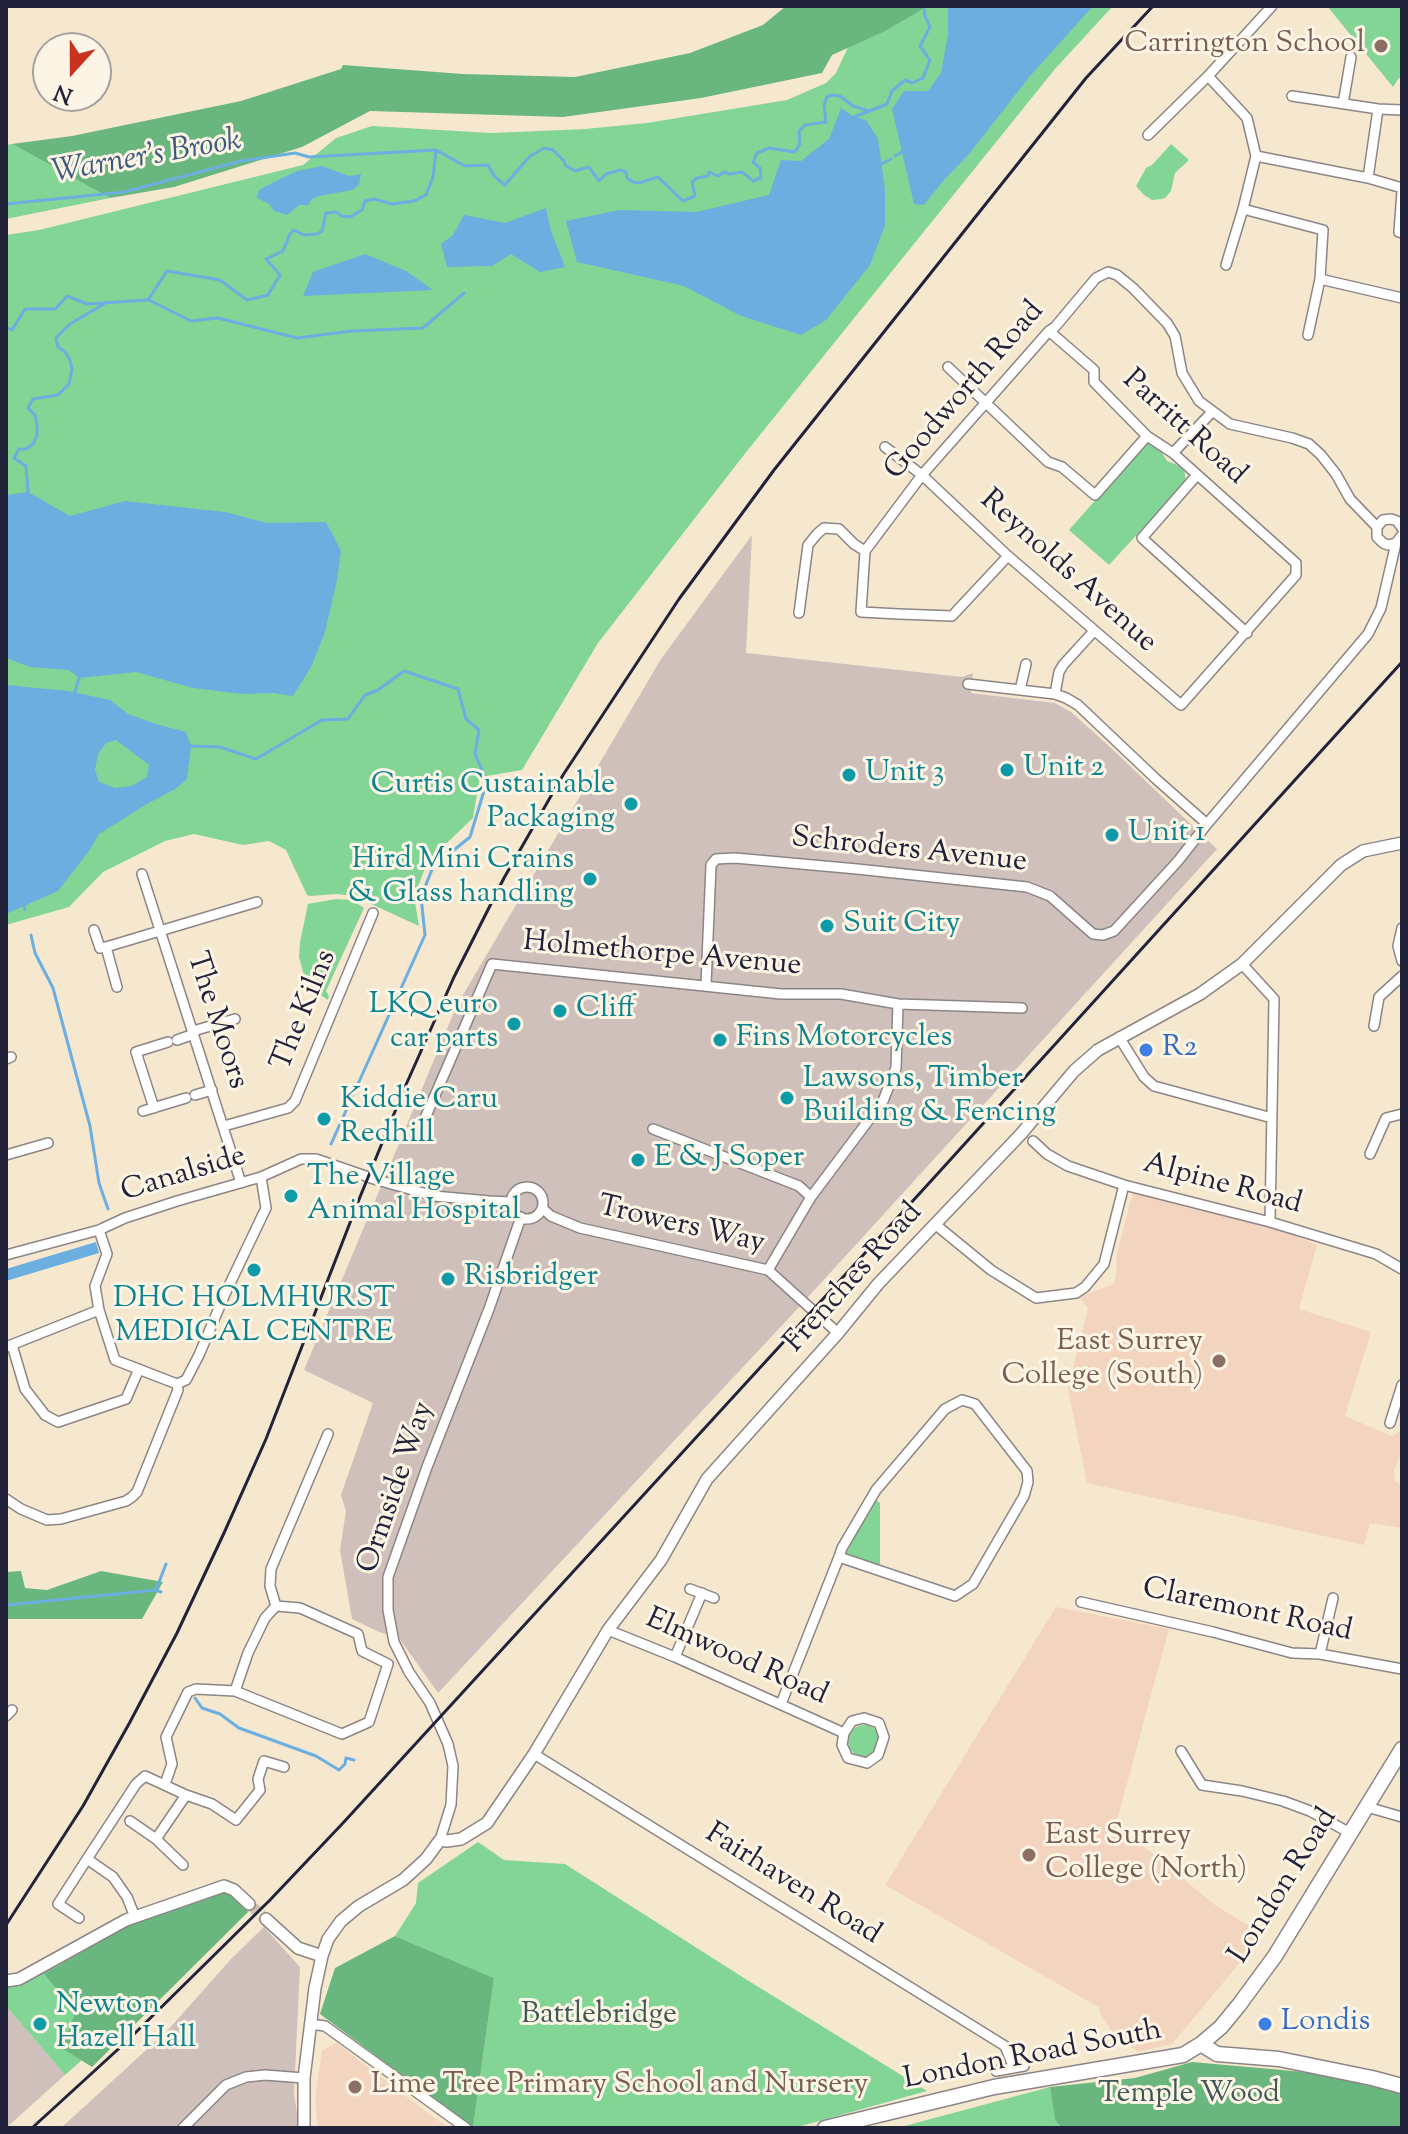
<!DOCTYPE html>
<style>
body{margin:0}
#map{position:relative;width:1408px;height:2134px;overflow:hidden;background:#f6e8cf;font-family:"Sorts Mill Goudy",serif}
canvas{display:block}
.frame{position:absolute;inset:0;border:8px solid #22223b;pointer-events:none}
.north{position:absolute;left:32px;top:32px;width:80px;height:80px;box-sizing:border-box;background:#fcf5e5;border:2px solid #a5a1a1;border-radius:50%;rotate:201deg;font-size:22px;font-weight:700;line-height:32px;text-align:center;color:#22223b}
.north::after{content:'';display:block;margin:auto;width:28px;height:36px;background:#c8321e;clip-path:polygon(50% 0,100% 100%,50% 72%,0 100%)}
</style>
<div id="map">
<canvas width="1408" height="2134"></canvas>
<div class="frame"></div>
<div class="north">N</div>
</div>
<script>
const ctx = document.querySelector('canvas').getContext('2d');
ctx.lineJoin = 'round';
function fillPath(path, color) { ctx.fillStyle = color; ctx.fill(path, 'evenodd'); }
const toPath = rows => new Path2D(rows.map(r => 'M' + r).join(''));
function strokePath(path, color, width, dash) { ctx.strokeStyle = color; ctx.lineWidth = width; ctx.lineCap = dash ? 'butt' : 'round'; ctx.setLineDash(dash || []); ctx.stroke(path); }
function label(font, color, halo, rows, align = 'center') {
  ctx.font = font + ' "Sorts Mill Goudy",serif'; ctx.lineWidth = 6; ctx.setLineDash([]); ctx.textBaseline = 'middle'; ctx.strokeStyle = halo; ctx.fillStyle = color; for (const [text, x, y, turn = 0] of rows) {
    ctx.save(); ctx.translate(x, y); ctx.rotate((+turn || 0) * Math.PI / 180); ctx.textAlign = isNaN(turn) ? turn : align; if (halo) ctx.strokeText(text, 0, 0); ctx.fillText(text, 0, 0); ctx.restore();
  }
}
const built = toPath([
 [1133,1193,1143,1193,1285,1231,1317,1245,1299,1309,1371,1332,1345,1416,1392,1436,1402,1430,1402,1449,1394,1471,1395,1481,1402,1486,1402,1528,1370,1523,1364,1545,1087,1483,1068,1389,1088,1308,1079,1297,1114,1284,1116,1275,1117,1252],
 [1056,1607,1169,1629,1116,1824,1215,1905,1263,1935,1172,2044,1138,2052,1111,2030,1099,2011,1100,2008,885,1885],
 [337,2043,429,2114,449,2128,318,2128,315,2100,322,2050]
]);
const industrial = toPath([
 [752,535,746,653,962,677,973,673,971,693,1055,703,1071,712,1110,747,1217,849,788,1319,438,1693,399,1638,379,1632,352,1619,340,1550,346,1511,341,1495,373,1403,304,1370,457,1005,661,659],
 [264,1927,300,1967,294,2093,299,2128,61,2128,168,2030,231,1959],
 [6,2006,65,2075,6,2128]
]);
const green = toPath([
 [877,6,1113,6,1055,69,747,451,598,643,522,770,480,777,473,818,428,861,414,896,419,926,354,896,336,894,310,896,307,895,286,850,269,841,243,845,194,834,165,841,103,872,69,907,6,925,6,235,39,230,303,165,336,138,372,126,491,133,585,129,647,123,787,100,826,83,836,73,848,47],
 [1327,6,1402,6,1402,79,1399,78,1393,87],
 [12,144,110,198,6,219,6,145],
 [1171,144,1189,160,1175,173,1171,191,1166,197,1162,199,1152,200,1144,195,1136,186,1146,168,1152,165],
 [1151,443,1159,448,1167,461,1175,464,1184,469,1186,481,1109,565,1069,530,1145,444],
 [336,899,352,900,364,908,326,991,329,996,328,1000,316,992,305,979,299,957,300,942,308,904],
 [875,1499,880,1503,880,1566,846,1553],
 '848 1741a16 16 0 1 1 32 0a16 16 0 1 1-32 0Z',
 [478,1842,504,1860,565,1864,744,1978,927,2091,794,2128,473,2128,494,1978,395,1936,416,1903,418,1883],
 [227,1891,248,1912,65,2075,6,2006,7,1986,144,1917],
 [1050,2087,1055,2119,1062,2128,897,2128]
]);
const forest = toPath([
 [786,6,928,6,885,31,832,55,822,73,701,98,563,117,370,111,302,147,174,187,110,198,12,144,72,136,241,101,341,69,343,65,463,74,575,77,690,53,763,25],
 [21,1571,25,1588,47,1590,101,1571,163,1582,142,1619,6,1619,6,1572],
 [227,1891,248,1912,92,2067,62,2048,76,2011,44,1974,144,1917],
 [395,1936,494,1978,473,2128,320,2014,335,1968],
 [1192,2062,1372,2078,1402,2086,1402,2128,1062,2128,1055,2120,1050,2087,1135,2078]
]);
const water = toPath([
 [948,6,1093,6,1030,76,969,154,943,181,924,205,914,204,892,109,904,91,928,91,941,73,948,35],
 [841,108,854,117,866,120,878,139,885,189,885,225,870,265,826,320,801,335,741,316,684,286,577,262,566,221,619,210,696,212,769,195,781,160,801,161,829,139],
 [322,166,349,176,361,174,359,185,352,190,319,196,312,199,308,205,299,205,287,215,274,211,269,204,257,198,259,190,280,179,297,171],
 [546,208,551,231,565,267,540,272,511,254,492,266,447,267,441,244,453,235,464,215,505,223],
 [365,254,406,271,433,290,303,296,313,272],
 [28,492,70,516,125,501,225,512,267,523,326,522,341,551,337,580,325,632,311,667,293,696,273,693,242,694,193,688,136,672,79,678,69,670,30,667,6,658,6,495],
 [6,685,68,691,110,700,128,714,156,724,186,732,191,746,187,779,175,789,147,804,99,834,89,851,58,891,6,914],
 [116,740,149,765,147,777,131,786,115,788,99,782,95,770,98,754,106,743],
 [96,1242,99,1253,6,1281,6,1269]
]);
const stream = toPath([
 [854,117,887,104,892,91,905,80,912,83,923,78,930,60,920,46,930,27,925,16,924,6],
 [895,156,902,152],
 [881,164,891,159],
 [6,204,124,192,241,161,295,153,309,157,436,150,465,166,488,165,495,177,505,185,529,157,544,148,553,150,564,161,565,165,575,171,589,167,599,181,606,174,620,170,626,172,627,178,633,182,639,183,658,177,683,201,695,196,692,182,697,178,708,176,709,172,718,176,724,172,730,174,742,172,753,181,761,178,760,168,753,162,757,153,769,148,795,152,800,144,799,131,805,125,826,122,824,105,827,97,831,95,840,96,853,106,869,111],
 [148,300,167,271,220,280,247,300,268,295,280,275,266,259,283,251,290,234,294,230,304,235,317,234,322,231,326,213,337,212,341,216,350,217,362,210,365,201,374,199,392,204,414,201,426,195,433,177,436,150],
 [149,300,191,321,218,318,297,338,352,331,423,328,464,293],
 [6,327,12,330,25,309,55,309,67,296,87,304,147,300],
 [28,492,26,466,14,458,19,449,26,449,33,444,37,435,37,425,35,415,28,408,33,399,58,395,69,384,72,369,70,360,65,352,58,347,56,338,70,324,104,304],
 [75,692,79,678],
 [191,746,220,747,256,759,322,720,348,719,365,695,378,690,404,671,458,689,466,719,479,730,475,754,487,781,470,837,433,867,421,897,425,935,331,1144],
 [24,905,25,910],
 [31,935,35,953,53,988,90,1126,99,1183,108,1209],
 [161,1592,156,1590,166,1564],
 [6,1605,156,1590],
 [195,1698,202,1708,220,1714,239,1728,316,1756,339,1770,345,1764,346,1758,354,1760]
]);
const tertiaryTunnel = toPath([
 [249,1904,266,1919]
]);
const minor = toPath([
 [1208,76,1247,118,1256,156,1368,178,1402,188],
 [1292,96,1378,109,1402,110],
 [1343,104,1351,57],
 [1148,135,1208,76,1272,6],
 [1256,156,1243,209,1323,230,1320,279,1402,298],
 [1368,178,1378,109],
 [1402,191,1399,232,1402,233],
 [1226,265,1243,209],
 [1308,335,1320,279],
 [948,367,1048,462,1062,467,1095,495,1147,436],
 [885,447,922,475,1008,556,1181,705,1296,575,1296,563,1173,453,1147,436,1094,382,1094,370,1049,331],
 [1173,453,1212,412],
 [1197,475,1142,538,1247,633],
 [1396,543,1388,545,1383,543,1377,537,1377,527,1383,520,1391,519,1397,521,1402,528],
 [865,551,861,612,899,614,952,616,1008,556],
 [799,613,808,545,817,534,824,528,839,529,854,544,865,551,922,475,1049,331,1055,327,1096,278,1108,272,1117,275,1133,288,1167,323,1175,336,1182,373,1199,401,1230,424,1292,438,1309,444,1321,455,1336,474,1350,499,1377,527],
 [968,684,1055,694,1066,698,1078,705,1156,779,1207,824],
 [1020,690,1026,664],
 [1055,694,1059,672,1063,665,1094,631],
 [142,874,241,1183],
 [1402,928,1398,946,1402,961],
 [94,930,100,948,106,947],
 [1242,964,1274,999,1270,1222],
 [706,985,711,865,716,859,735,858,857,869,1027,887,1050,896,1093,934,1103,935,1114,931,1178,861,1207,824,1368,634,1381,608,1396,543,1402,535],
 [117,987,106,947,257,902],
 [1374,1026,1379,997,1402,976],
 [193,1031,235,1019],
 [1119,1037,1144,1077,1154,1086,1272,1118],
 [177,1040,194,1034],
 [6,1059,11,1057],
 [195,1095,212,1090],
 [154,1108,136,1052,168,1042],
 [143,1111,186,1098],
 [426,1116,492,964,781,994,841,994,898,1004,1022,1008],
 [224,1126,288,1108,295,1101,373,913],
 [653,1129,799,1186,811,1197],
 [1033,1141,1047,1154,1068,1166,1124,1185,1270,1222,1376,1254,1402,1269],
 [1370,1154,1386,1118,1402,1114],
 [6,1155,48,1143],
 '511 1203a16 16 0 1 1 32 0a16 16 0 1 1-32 0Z',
 [542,1208,551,1216,580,1228,768,1270,838,1333],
 [936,1225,991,1270,1036,1298,1076,1293,1085,1287,1104,1264,1124,1185],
 [99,1230,107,1254,95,1286,99,1310,115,1360,177,1384,186,1380,199,1355,225,1294,266,1208,261,1177],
 [6,1255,99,1230,125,1218,177,1201,261,1177,301,1159,316,1159,374,1179,434,1196,489,1201,511,1202],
 [768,1270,811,1197,883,1101,896,1068,898,1004],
 [12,1345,25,1389,45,1415,58,1422,126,1399,139,1369],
 [6,1347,99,1310],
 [1390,1423,1402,1385],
 [6,1499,21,1509,47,1520,61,1519,126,1501,132,1497,137,1492,178,1390,177,1384],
 [690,1589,714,1598],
 [1081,1602,1213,1632,1292,1653,1320,1654,1402,1669],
 [276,1606,270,1586,271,1569,328,1434],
 [608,1630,675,1657,844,1733,842,1745,848,1758,867,1763,878,1755,884,1737,879,1723,864,1718,852,1721,844,1733],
 [1320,1654,1333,1598],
 [675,1657,702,1593],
 [781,1704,839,1557,842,1548,876,1490,945,1409,962,1400,975,1404,1027,1471,1028,1482,1024,1496,973,1584,955,1596,839,1557],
 [6,1716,12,1710],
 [1181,1751,1202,1785,1242,1791,1283,1801,1310,1811,1350,1833],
 [534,1754,1005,2046,1014,2068],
 [165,1784,172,1764,166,1737,188,1692,196,1689,235,1691,342,1734,369,1722,388,1664,362,1651,358,1634,300,1608,276,1606,265,1618,248,1653,235,1691],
 [1367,1807,1402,1817],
 [130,1821,156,1839,183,1865],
 [156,1839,186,1795],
 [440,1840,451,1805,453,1766,448,1744,430,1703,409,1672,394,1642,388,1610,388,1577,427,1467,489,1309,521,1217],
 [135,1917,127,1897,113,1877,87,1859,136,1784,145,1776,186,1795,212,1804,236,1820,260,1790,258,1779,264,1761,284,1767],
 [79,1918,58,1904,87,1859],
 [310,2024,325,2026,466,2128],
 [996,2071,1024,2066],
 [183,2128,226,2085,246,2077,265,2075,304,2078]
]);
const tertiary = toPath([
 [266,1919,298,1948,322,1956],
 [6,1981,19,1979,126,1920,224,1886,234,1890,249,1904],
 [304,2128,304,2078,315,1988,322,1956,328,1939,341,1921,359,1906,403,1880,426,1859,440,1840,447,1841,461,1839,487,1823,534,1754,608,1630,661,1560,707,1479,838,1333,878,1284,1021,1134,1074,1071,1098,1050,1200,994,1242,964,1341,865,1363,851,1402,843]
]);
const primary = toPath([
 [1201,2044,1217,2054,1279,2059,1372,2078,1402,2086],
 [825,2128,994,2087,1183,2055,1201,2044,1221,2027,1239,2005,1275,1956,1402,1749]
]);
const rail = toPath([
 [6,1925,83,1806,130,1722,177,1633,224,1533,266,1439,360,1197,405,1087,454,977,504,878,563,775,679,599,774,470,1086,78,1153,6],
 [32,2128,126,2042,270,1900,343,1823,931,1181,1402,662]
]);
const markers = [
 [1381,46,8,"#8d6e63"],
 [1007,770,8,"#0f9aa8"],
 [849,775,8,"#0f9aa8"],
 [631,804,8,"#0f9aa8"],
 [1112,835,8,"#0f9aa8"],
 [590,879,8,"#0f9aa8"],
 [827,926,8,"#0f9aa8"],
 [560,1011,8,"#0f9aa8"],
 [514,1024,8,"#0f9aa8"],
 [720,1040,8,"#0f9aa8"],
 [1146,1050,8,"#3f7fe0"],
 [787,1098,8,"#0f9aa8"],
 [324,1119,8,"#0f9aa8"],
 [638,1160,8,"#0f9aa8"],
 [291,1196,8,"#0f9aa8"],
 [254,1270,8,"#0f9aa8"],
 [448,1279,8,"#0f9aa8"],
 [1219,1361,8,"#8d6e63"],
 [1029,1855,8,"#8d6e63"],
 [40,2024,8,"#0f9aa8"],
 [1265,2024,8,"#3f7fe0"],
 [355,2087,8,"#8d6e63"]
];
const educationNames = [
 ["Carrington School",1365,46],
 ["East Surrey",1203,1344],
 ["College (South)",1203,1378],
 ["East Surrey",1045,1838,"left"],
 ["College (North)",1045,1872,"left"],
 ["Lime Tree Primary School and Nursery",371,2087,"left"]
];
const streetNames = [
 ["Goodworth Road",966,392,-49],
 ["Parritt Road",1183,429,42],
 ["Reynolds Avenue",1067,573,42],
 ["Schroders Avenue",909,852,6],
 ["Holmethorpe Avenue",662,956,5],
 ["The Kilns",306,1011,-68],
 ["The Moors",215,1021,72],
 ["Canalside",184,1176,-17],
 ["Alpine Road",1222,1186,15],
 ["Trowers Way",681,1227,13],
 ["Frenches Road",855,1279,-48],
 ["Ormside Way",398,1488,-71],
 ["Claremont Road",1247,1612,12],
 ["Elmwood Road",736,1659,24],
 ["Fairhaven Road",792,1886,32],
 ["London Road",1285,1887,-58],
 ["London Road South",1033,2057,-11]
];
const cultureNames = [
 ["Unit 2",1023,770],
 ["Unit 3",865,775],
 ["Curtis Custainable",615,787,"right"],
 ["Packaging",615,821,"right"],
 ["Unit 1",1128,835],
 ["Hird Mini Crains",574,862,"right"],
 ["& Glass handling",574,896,"right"],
 ["Suit City",843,926],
 ["LKQ euro",498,1007,"right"],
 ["car parts",498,1041,"right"],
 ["Cliff",576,1011],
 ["Fins Motorcycles",736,1040],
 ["Lawsons, Timber",803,1081],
 ["Building & Fencing",803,1115],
 ["Kiddie Caru",340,1102],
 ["Redhill",340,1136],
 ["E & J Soper",654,1160],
 ["The Village",307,1179],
 ["Animal Hospital",307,1213],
 ["Risbridger",464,1279],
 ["DHC HOLMHURST",254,1301,"center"],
 ["MEDICAL CENTRE",254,1335,"center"],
 ["Newton",56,2007],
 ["Hazell Hall",56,2041]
];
const shopNames = [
 ["R2",1162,1050],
 ["Londis",1281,2024]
];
const parkNames = [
 ["Battlebridge",599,2017],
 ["Temple Wood",1189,2096]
];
const waterNames = [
 ["Warner's Brook",147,159,-10]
];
fillPath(built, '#f3d4bf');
fillPath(industrial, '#cfc0bb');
fillPath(green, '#83d596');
fillPath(forest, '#6ab67f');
fillPath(water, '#6baee0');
strokePath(stream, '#6baee0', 3);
strokePath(tertiaryTunnel, '#ccc0b1', 11, [11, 5.5]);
strokePath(minor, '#8c8585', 12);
strokePath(tertiary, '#8c8585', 14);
strokePath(primary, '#8c8585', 17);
strokePath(minor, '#fff', 9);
strokePath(tertiary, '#fff', 11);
strokePath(primary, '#fff', 14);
strokePath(rail, '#22223b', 3);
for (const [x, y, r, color] of markers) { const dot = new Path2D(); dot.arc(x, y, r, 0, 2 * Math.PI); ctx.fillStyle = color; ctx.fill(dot); strokePath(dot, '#fcf5e5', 3); }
label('30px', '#785e54', '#fcf5e5', educationNames, 'right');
label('30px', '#22223b', '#fcf5e5', streetNames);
label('30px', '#0d838f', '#fcf5e5', cultureNames, 'left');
label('30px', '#366cbe', '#fcf5e5', shopNames, 'left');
label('30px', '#3f5856', '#fcf5e5', parkNames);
label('italic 32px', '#3f5a7d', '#fcf5e5', waterNames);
</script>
